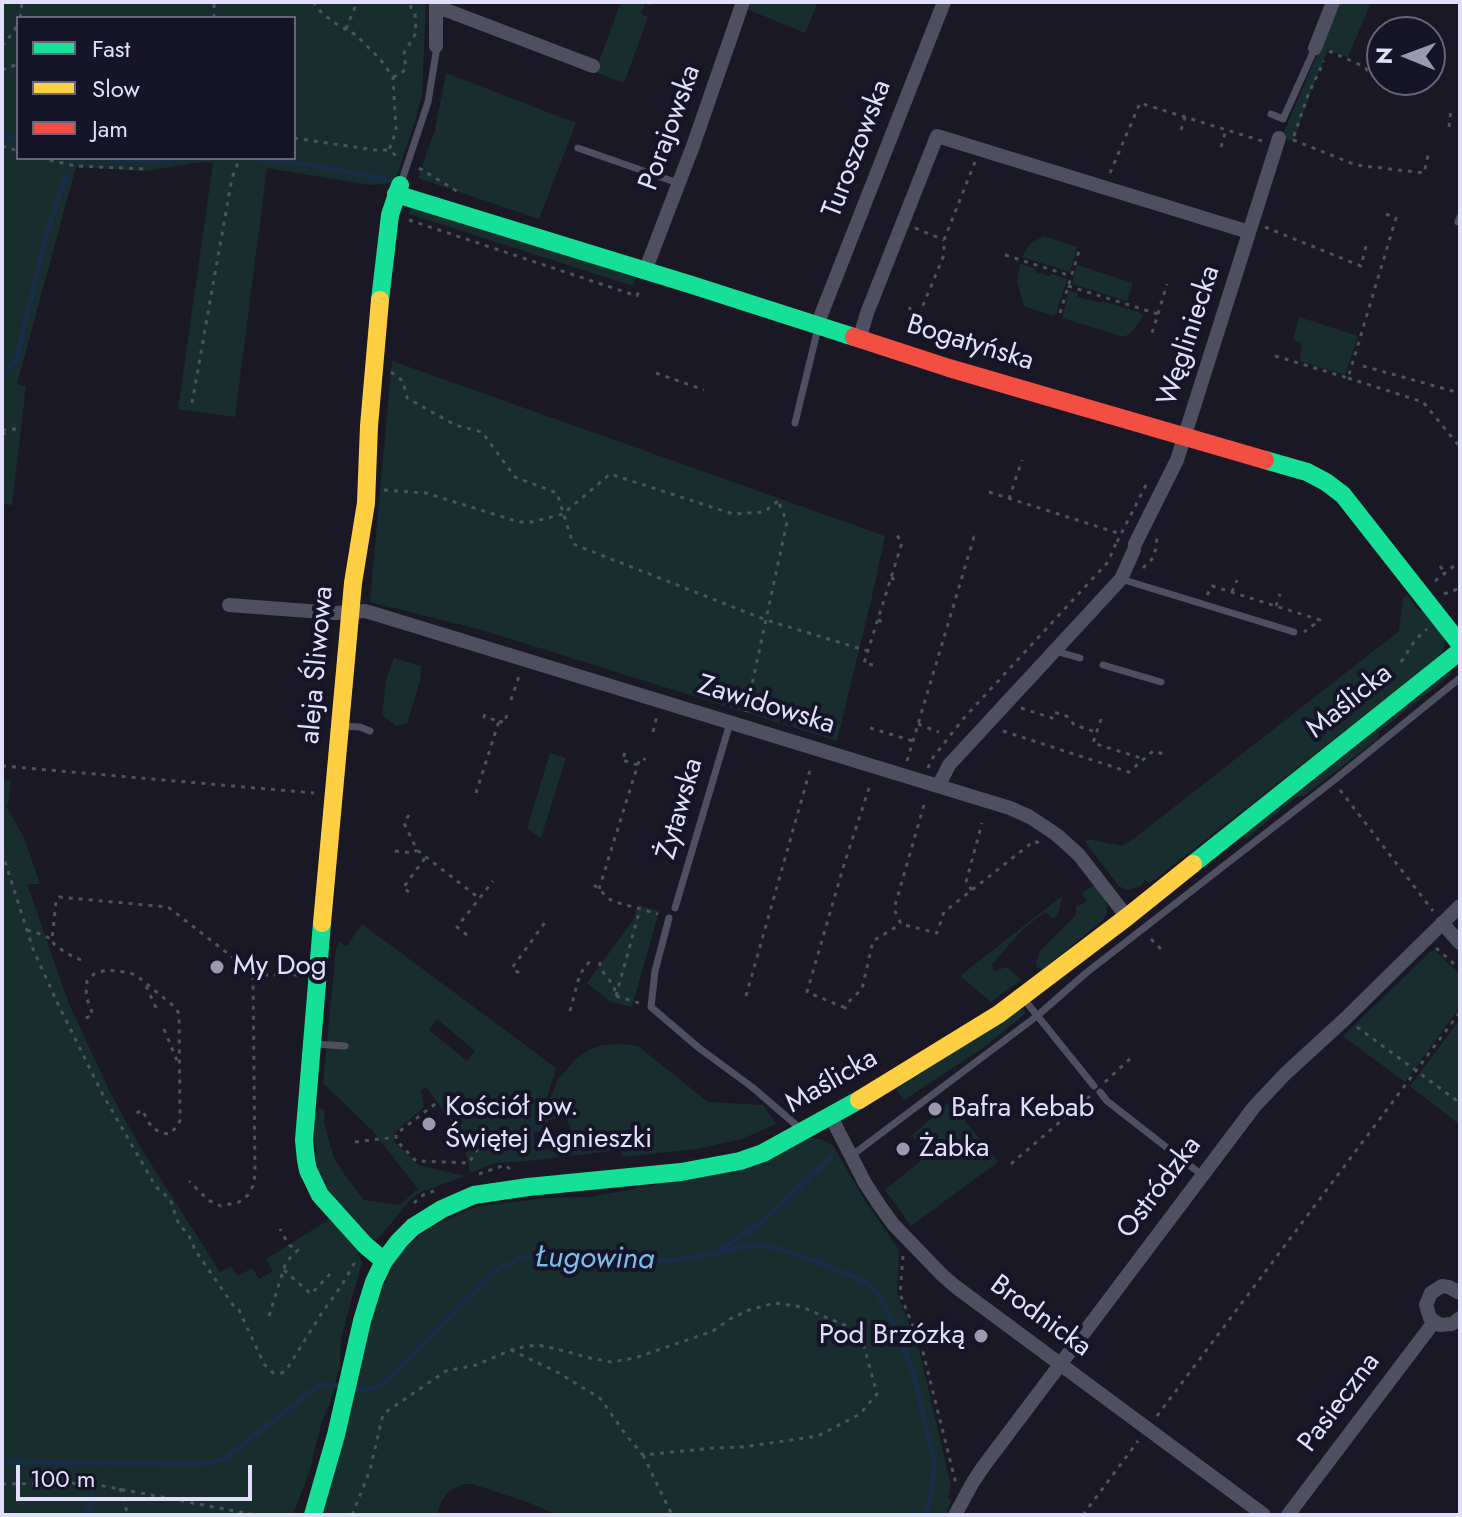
<!DOCTYPE html>
<meta charset="utf-8">
<style>
body{margin:0}
#map{position:relative;width:1462px;height:1517px;overflow:hidden;background:#1a1824;font-family:Jost,sans-serif}
canvas{display:block}
.frame{position:absolute;inset:0;border:4px solid #e1dffb;pointer-events:none}
.legend{position:absolute;left:16px;top:16px;width:280px;height:144px;box-sizing:border-box;background:#161428;border:2px solid #67657c;margin:0;padding:10px 14px;list-style:none;font-size:24px;color:#e1dffb}
.legend li{display:flex;align-items:center;gap:16px;height:40px}
.legend b{width:40px;border:2px solid #67657c}
.north{position:absolute;left:1366px;top:16px;width:80px;height:80px;box-sizing:border-box;background:#161428;border:2px solid #67657c;border-radius:50%;rotate:271deg;font-size:22px;font-weight:700;line-height:32px;text-align:center;color:#e1dffb}
.north::after{content:'';display:block;margin:auto;width:28px;height:36px;background:#9b99b0;clip-path:polygon(50% 0,100% 100%,50% 72%,0 100%)}
.scale{position:absolute;left:16px;top:1465px;width:236px;height:36px;box-sizing:border-box;border:4px solid #e1dffb;border-top:0;padding-left:10px;font-size:24px;line-height:28px;white-space:nowrap;color:#e1dffb;-webkit-text-stroke:6px #161428;paint-order:stroke}
</style>
<div id="map">
<canvas width="1462" height="1517"></canvas>
<div class="frame"></div>
<ul class="legend">
<li><b style="height:10px;background:#16e098"></b>Fast</li>
<li><b style="height:10px;background:#ffcf43"></b>Slow</li>
<li><b style="height:10px;background:#f24e42"></b>Jam</li>
</ul>
<div class="north">N</div>
<div class="scale">100 m</div>
</div>
<script>
const ctx = document.querySelector('canvas').getContext('2d');
ctx.lineJoin = 'round';
function fillPath(path, color) { ctx.fillStyle = color; ctx.fill(path, 'evenodd'); }
const toPath = rows => new Path2D(rows.map(r => 'M' + r).join(''));
function strokePath(path, color, width, dash) { ctx.strokeStyle = color; ctx.lineWidth = width; ctx.lineCap = dash ? 'butt' : 'round'; ctx.setLineDash(dash || []); ctx.stroke(path); }
function label(font, color, halo, rows, align = 'center') {
  ctx.font = font + ' Jost,sans-serif'; ctx.lineWidth = 8; ctx.setLineDash([]); ctx.textBaseline = 'middle'; ctx.strokeStyle = halo; ctx.fillStyle = color; for (const [text, x, y, turn = 0] of rows) {
    ctx.save(); ctx.translate(x, y); ctx.rotate((+turn || 0) * Math.PI / 180); ctx.textAlign = isNaN(turn) ? turn : align; if (halo) ctx.strokeText(text, 0, 0); ctx.fillText(text, 0, 0); ctx.restore();
  }
}
const green = toPath([
 [2,2,426,2,422,96,411,134,394,183,370,185,267,168,235,417,178,409,213,163,201,162,146,171,76,167,17,384,26,386,12,505,2,504],
 [18,18,294,18,294,158,18,158],
 [621,2,653,2,652,6,645,4,641,14,648,17,624,83,595,72],
 [750,2,818,2,805,33,747,9],
 [1339,2,1371,2,1348,57,1328,50,1310,94,1293,142,1281,136,1285,130],
 [446,73,576,123,539,219,418,178,435,130],
 [412,204,636,277,633,286,409,214],
 [1043,236,1077,247,1070,272,1022,257,1030,244],
 [1020,264,1035,268,1035,272,1050,276,1052,274,1067,279,1057,312,1054,316,1024,306,1017,281],
 [1077,265,1133,283,1127,301,1072,284],
 [1069,291,1078,293,1077,297,1101,303,1102,301,1138,312,1143,315,1141,319,1133,331,1124,337,1062,318],
 [1299,317,1358,336,1345,375,1300,361,1302,346,1301,343,1293,340],
 [392,361,885,536,874,588,837,741,482,630,370,602],
 [1407,595,1420,612,1425,609,1445,640,1444,648,1440,656,1149,884,1146,880,1139,887,1126,890,1119,886,1085,842,1088,839,1122,846,1136,837,1399,631,1403,598],
 [394,658,421,666,420,681,407,723,396,726,382,715,386,680],
 [1447,668,1452,674,1380,731,1377,739,1304,796,1297,797,1246,839,1241,832],
 [550,753,566,758,541,838,527,828],
 [2,780,11,781,8,806,4,802,24,838,40,884,27,884,69,1004,110,1092,139,1145,220,1272,231,1266,238,1276,252,1268,259,1279,273,1271,266,1259,330,1219,355,1245,362,1262,341,1338,340,1364,331,1401,322,1421,309,1472,293,1515,45,1515,28,1513,2,1515],
 [1095,885,1106,901,1107,913,1103,920,1042,970,1039,967,1037,968,1036,962,1040,951,1076,915,1076,907,1087,901,1082,893],
 [1062,896,1058,914,1054,919,1045,912,1024,928,992,964,994,971,1007,967,1021,980,991,1002,960,976],
 [638,905,659,911,632,1007,611,1002,587,983,633,920],
 [362,924,556,1068,547,1098,551,1097,558,1079,577,1058,591,1049,603,1045,622,1044,638,1046,708,1102,763,1105,776,1124,742,1139,697,1149,622,1157,621,1150,527,1161,496,1163,470,1173,463,1138,426,1087,421,1090,424,1107,394,1133,394,1141,418,1165,465,1176,421,1192,411,1199,382,1234,377,1239,369,1239,344,1213,317,1171,313,1115,319,1108,325,1110,324,1121,326,1130,334,1158,344,1174,364,1200,400,1205,418,1189,373,1131,323,1083,336,949,339,942,347,946],
 [437,1019,475,1051,467,1061,429,1030],
 [567,1117,569,1126,571,1127,574,1144,536,1151,533,1132,549,1130,548,1120],
 [1431,951,1435,951,1460,974,1460,1007,1405,1082,1343,1036],
 [1024,1009,1025,1014,983,1048,904,1100,902,1098,896,1088,1014,1010],
 [1460,1019,1460,1125,1410,1086],
 [950,1102,998,1162,911,1226,885,1190,928,1155,912,1135],
 [804,1138,821,1139,833,1145,862,1196,899,1250,897,1293,919,1350,951,1485,948,1498,951,1500,946,1515,558,1515,527,1502,472,1484,464,1484,449,1491,441,1502,437,1515,318,1515,377,1296,401,1252,431,1227,478,1206,547,1198,590,1197,665,1183]
]);
const stream = toPath([
 [2,134,18,141],
 [99,158,156,161,173,158],
 [250,158,304,164,390,180],
 [2,374,16,361,46,235,66,175],
 [719,1253,724,1247,749,1231,772,1213,832,1155],
 [352,1388,368,1390,382,1385,495,1271,519,1259,547,1256,668,1261,719,1253,744,1246,764,1245,784,1250,853,1276,867,1283,878,1294,898,1332,914,1375,934,1461,932,1489,926,1515],
 [2,1462,199,1464,212,1462,227,1457,320,1384,342,1386],
 [87,1513,91,1503,92,1494]
]);
const path = toPath([
 [313,2,320,11,333,22,356,35,380,59,393,77,396,131,389,150,398,157],
 [20,18,22,2],
 [214,18,214,2],
 [346,29,357,2],
 [2,46,14,31,18,22],
 [1329,51,1365,67,1368,72],
 [2,70,18,64],
 [393,77,402,73,406,68,404,53,416,33,415,14,411,8,410,2],
 [1449,127,1451,109],
 [1181,130,1185,117],
 [1294,136,1308,95,1324,61],
 [294,138,375,150,389,150],
 [1293,140,1356,165,1424,173,1429,151],
 [2,146,18,151],
 [1221,147,1226,130],
 [40,158,76,166,146,169],
 [419,168,460,193],
 [1110,173,1140,103,1262,141],
 [409,220,637,296,640,288],
 [1265,227,1361,266,1366,246],
 [915,228,944,240],
 [1005,255,1071,276],
 [1068,286,1158,314,1151,336],
 [909,307,912,312,919,315,933,342],
 [1060,313,1079,251],
 [1158,314,1167,284],
 [919,315,944,255,944,240,975,162],
 [1275,356,1348,378,1396,218,1386,214],
 [1363,366,1460,393],
 [391,372,403,381,407,398,455,425,482,432,515,477,557,493,573,544,766,620,868,651],
 [656,373,704,390],
 [1348,378,1423,402,1460,447],
 [192,403,232,178,240,158],
 [2,430,17,429],
 [2,435,9,430],
 [384,490,426,493,519,522,532,522,563,514,610,474,733,514,764,512,778,501,778,498],
 [989,492,1121,534],
 [1009,499,1022,460],
 [1117,542,1148,481],
 [1440,566,1445,573],
 [1143,568,1153,558,1156,548,1157,537],
 [891,578,899,581],
 [1435,581,1460,561],
 [1232,592,1237,580],
 [1444,594,1460,588],
 [1207,595,1212,586,1320,620,1304,632],
 [1276,606,1280,594],
 [878,620,886,623],
 [1401,662,1416,639,1427,629],
 [873,665,864,663,902,543,897,535],
 [511,700,520,673],
 [1021,708,1052,718,1054,712,1069,717,1074,725,1096,732],
 [746,712,787,522,778,501],
 [1101,719,1093,743,1144,759],
 [499,721,504,723,507,715],
 [918,724,939,732],
 [870,728,913,741],
 [1003,731,1129,772,1153,751,1164,754],
 [653,732,657,716],
 [625,753,622,760,638,765],
 [907,761,974,537,978,539],
 [2,766,314,793],
 [928,768,931,760,963,719,1108,562,1116,543],
 [869,788,843,868,807,992,843,1007,862,989,873,941,901,924],
 [1340,790,1433,911],
 [476,793,499,721,484,717,486,711],
 [924,805,894,909,901,924,937,933,944,912,1034,841,1044,845],
 [409,815,404,823,417,850,479,898],
 [395,851,413,853,417,850],
 [2,852,33,949,57,1002,103,1095,156,1187,170,1199,178,1222,189,1236,195,1250,235,1308,239,1310,264,1364,271,1371,274,1373,282,1373,287,1369,321,1314,342,1285,355,1262],
 [594,885,612,901,658,914],
 [599,889,639,761,643,762,645,758],
 [972,890,966,882,982,823],
 [409,892,403,888,425,858],
 [27,930,44,935,52,940],
 [467,935,457,927,493,881],
 [1151,939,1165,953],
 [1436,948,1460,969],
 [81,960,66,953,54,944,52,940,56,901,59,897,168,907,253,973,255,1175,253,1186,248,1195,239,1202,221,1206,208,1200,189,1181],
 [600,962,600,968,614,986,615,992],
 [519,973,512,968,546,921],
 [254,975,301,975],
 [146,986,157,1010],
 [616,996,640,909],
 [616,996,639,1003],
 [746,996,810,770],
 [843,1007,852,1011],
 [570,1011,580,974,593,957],
 [86,1018,93,1015,86,996,87,981,94,974,106,970,126,972,136,975,176,1008,179,1014,180,1120,178,1126,169,1134,162,1133,152,1128,142,1110,135,1114],
 [1357,1027,1460,1103],
 [164,1029,178,1063],
 [1105,1082,1131,1058],
 [435,1104,396,1134,396,1140,416,1161,469,1163,477,1150,464,1134,460,1137],
 [355,1142,396,1137],
 [1011,1164,1090,1096],
 [479,1174,505,1165,511,1170],
 [414,1203,423,1195,434,1191],
 [903,1256,900,1294,922,1348,956,1484],
 [284,1270,311,1294,330,1274],
 [269,1316,286,1262,298,1250,289,1245,280,1229],
 [1157,1416,1460,1012],
 [643,1455,672,1515],
 [2,1484,88,1483,256,1515],
 [120,1488,128,1515],
 [352,1515,370,1470,383,1414,446,1371,476,1365,511,1350,523,1347,537,1345,557,1349,590,1358,611,1362,635,1358,713,1331,730,1319,749,1310,775,1303,802,1307,849,1327,864,1346,877,1394,860,1414,818,1436,743,1447,713,1448,643,1455,626,1435,600,1398,557,1372,511,1350],
 [1083,1515,1138,1441]
]);
const lane = toPath([
 [1271,114,1283,119,1315,48],
 [578,148,678,183],
 [401,183,428,102,436,53],
 [1458,222,1460,217],
 [795,423,818,328],
 [1121,579,1294,632],
 [1055,651,1080,658],
 [1103,665,1161,682],
 [342,726,360,727,370,731],
 [675,908,730,723],
 [669,918,655,971,651,1007,699,1048,752,1087,802,1130],
 [1023,998,1094,1086],
 [314,1044,345,1046],
 [1100,1092,1107,1101,1202,1175],
 [851,1156,1037,1016,1086,973,1333,781,1460,678]
]);
const street = toPath([
 [436,2,436,46],
 [436,9,446,10,593,66],
 [1315,48,1333,2],
 [645,271,693,146,743,2],
 [821,315,944,2],
 [859,340,867,313,937,136,1249,232],
 [1135,544,1177,460,1279,138],
 [229,605,335,613,365,611,372,613,1010,808,1030,817,1057,835,1079,855,1127,917],
 [939,785,949,765,1121,579,1134,550],
 [1442,923,1460,943],
 [831,1117,865,1183,880,1206,893,1224,942,1275,956,1287,1264,1515],
 [1460,1293,1449,1287,1442,1286,1431,1293,1426,1305,1430,1318,1440,1325,1452,1324,1460,1318],
 [955,1515,973,1482,983,1467,1254,1107,1285,1074,1345,1019,1460,906],
 [1288,1515,1434,1322]
]);
const fast = toPath([
 [396,194,692,285,854,337],
 [380,300,390,215,400,185],
 [1265,460,1307,472,1326,482,1343,495,1460,644],
 [1193,864,1460,651],
 [322,923,304,1140,306,1160,308,1170,320,1195,365,1245,384,1261],
 [313,1515,336,1435,362,1321,374,1282,384,1261,399,1241,413,1227,442,1209,474,1195,528,1187,681,1172,740,1161,763,1153,859,1100]
]);
const slow = toPath([
 [322,923,353,583,366,503,369,426,380,300],
 [859,1100,999,1014,1127,917,1193,864]
]);
const jam = toPath([
 [854,337,949,368,1265,460]
]);
const markers = [
 [217,967,8,"#9b99b0"],
 [935,1109,8,"#9b99b0"],
 [429,1124,8,"#9b99b0"],
 [903,1149,8,"#9b99b0"],
 [981,1336,8,"#9b99b0"]
];
const streetNames = [
 ["Porajowska",671,128,-70],
 ["Turoszowska",858,149,-69],
 ["Węgliniecka",1190,336,-72],
 ["Bogatyńska",970,344,17],
 ["aleja Śliwowa",318,665,-85],
 ["Maślicka",1350,702,-39],
 ["Zawidowska",766,706,17],
 ["Żytawska",681,809,-74],
 ["Maślicka",832,1082,-30],
 ["Ostródzka",1160,1188,-53],
 ["Brodnicka",1040,1317,36],
 ["Pasieczna",1340,1403,-53]
];
const poiNames = [
 ["My Dog",233,967],
 ["Kościół pw.",445,1108],
 ["Świętej Agnieszki",445,1140],
 ["Bafra Kebab",951,1109],
 ["Żabka",919,1149],
 ["Pod Brzózką",965,1336,"right"]
];
const waterNames = [
 ["Ługowina",595,1260,1]
];
fillPath(green, '#182e2e');
strokePath(stream, '#182e48', 5);
strokePath(path, '#49545f', 3, [4, 6]);
strokePath(lane, '#4f4f62', 7);
strokePath(street, '#4f4f62', 14);
strokePath(fast, '#16e098', 18);
strokePath(slow, '#ffcf43', 18);
strokePath(jam, '#f24e42', 18);
for (const [x, y, r, color] of markers) { const dot = new Path2D(); dot.arc(x, y, r, 0, 2 * Math.PI); ctx.fillStyle = color; ctx.fill(dot); strokePath(dot, '#161428', 3); }
label('28px', '#e1dffb', '#161428', streetNames);
label('28px', '#e1dffb', '#161428', poiNames, 'left');
label('italic 30px', '#7bbeed', '#161428', waterNames);
</script>
